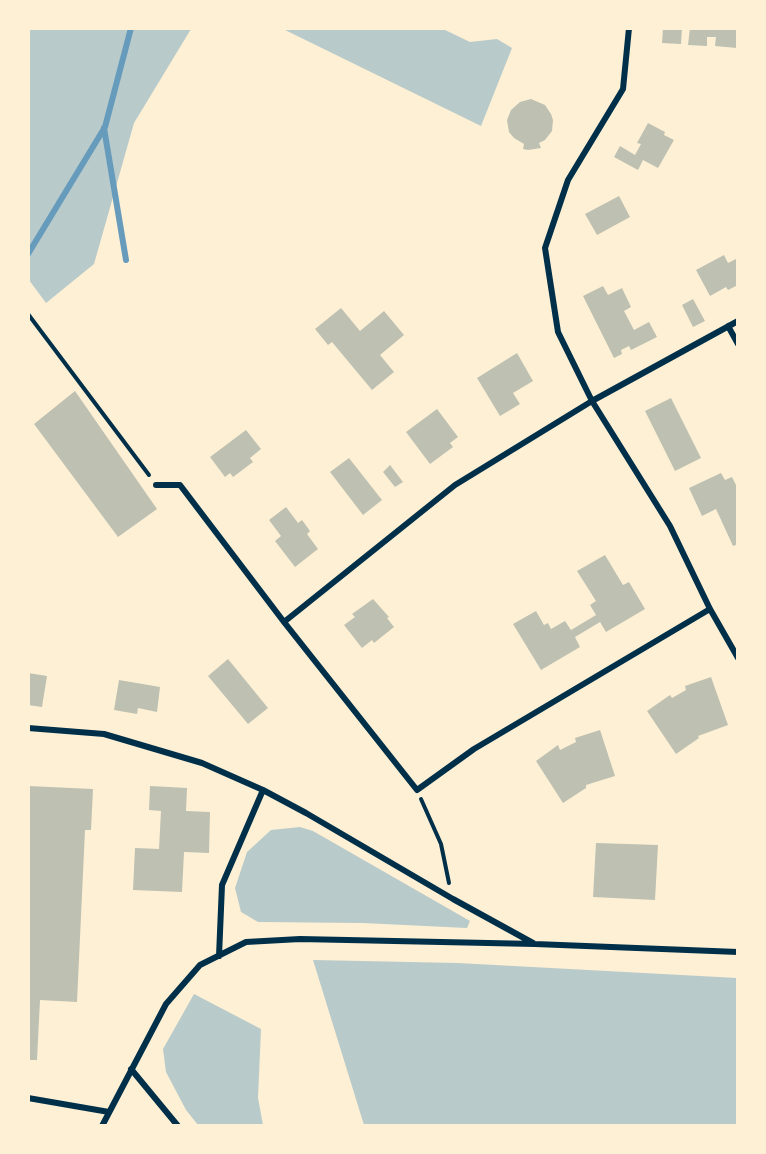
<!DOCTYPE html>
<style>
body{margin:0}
#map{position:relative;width:766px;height:1154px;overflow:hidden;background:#fdf0d5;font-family:"PT Sans Narrow",sans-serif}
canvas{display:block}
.frame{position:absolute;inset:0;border:30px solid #fdf0d5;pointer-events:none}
</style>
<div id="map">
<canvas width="766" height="1154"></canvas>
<div class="frame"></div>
</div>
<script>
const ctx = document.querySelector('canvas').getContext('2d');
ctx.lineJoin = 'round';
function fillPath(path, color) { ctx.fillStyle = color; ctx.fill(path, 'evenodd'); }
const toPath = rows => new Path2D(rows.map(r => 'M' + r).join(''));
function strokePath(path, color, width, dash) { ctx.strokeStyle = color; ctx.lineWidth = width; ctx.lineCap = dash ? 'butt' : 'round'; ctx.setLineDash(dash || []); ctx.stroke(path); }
const green = toPath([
 [29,28,191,29,134,123,94,264,46,303,29,280],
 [283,29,443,29,470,42,497,39,512,48,481,126],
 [300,827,313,831,470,921,467,928,363,923,258,922,241,912,235,888,247,852,271,830],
 [313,960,458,963,737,978,737,1125,364,1125],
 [194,994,261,1029,258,1098,263,1125,198,1125,186,1110,166,1072,163,1049]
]);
const stream = toPath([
 [104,128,126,260],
 [28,254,105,127,131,28]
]);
const building = toPath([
 [663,28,682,28,681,44,662,43],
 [690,28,738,28,737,48,715,46,716,37,707,37,707,46,688,45],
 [531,99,545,105,551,114,553,120,552,131,545,140,539,143,541,148,528,150,523,149,524,144,514,138,509,132,507,120,511,110,520,102],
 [648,123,665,132,664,135,674,140,658,168,643,160,638,170,614,157,620,146,635,155,641,144,637,143],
 [619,196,630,217,597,235,585,214],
 [724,255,728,263,738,258,738,285,728,290,726,287,710,296,696,270],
 [603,286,608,295,622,288,631,307,624,311,634,330,649,322,657,337,631,350,629,346,621,350,622,354,614,358,583,296],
 [693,299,705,321,693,327,682,305],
 [341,308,360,331,384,311,404,335,380,355,394,372,372,390,332,342,328,345,315,329],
 [517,353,533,381,513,393,520,404,500,416,477,378],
 [75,391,157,509,118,537,34,424],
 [671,398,701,458,675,471,645,411],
 [437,409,458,437,450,443,453,447,430,464,406,432],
 [246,430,261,449,250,458,253,462,233,477,230,473,225,477,210,457],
 [349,458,382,500,363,515,330,472],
 [390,465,403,482,395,487,383,472],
 [721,473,725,480,732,477,738,489,738,544,733,546,716,509,702,516,689,488],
 [286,507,298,523,302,520,310,531,307,534,318,549,295,567,275,541,281,536,269,520],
 [605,555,623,585,629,582,645,609,606,632,600,622,575,637,580,647,541,670,513,624,536,611,544,625,548,623,551,629,565,621,571,630,596,615,590,605,596,601,577,571],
 [373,599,389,617,387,618,394,627,374,643,372,640,362,648,344,625,355,617,352,614],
 [228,659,268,708,248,724,208,676],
 [28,673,47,676,42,707,28,705],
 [711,677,728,725,698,736,699,738,676,754,647,711,670,695,672,698,686,690,685,686],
 [119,680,160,687,157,712,138,708,137,714,114,710],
 [600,730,615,776,586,785,586,788,563,803,536,761,558,745,560,750,576,742,575,738],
 [28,786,93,789,91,830,85,830,77,1002,40,1000,37,1060,28,1060],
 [150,786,187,788,186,811,210,812,209,853,184,852,182,892,133,890,135,848,159,849,161,811,149,810],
 [596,843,658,845,655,900,593,897]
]);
const path = toPath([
 [28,314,149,475],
 [421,799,441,844,449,883]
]);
const minor = toPath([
 [629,28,623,89,568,180,545,248,558,332,592,401,670,526,710,609,738,658],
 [728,326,738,344],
 [156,485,180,485,284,622,417,790,474,749,710,609],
 [284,622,455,485,592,401,738,321],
 [28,728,104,734,202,763,263,790,306,813,453,899,533,943],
 [219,956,222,885,263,790],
 [131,1069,178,1126],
 [28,1098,109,1112],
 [102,1126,166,1004,200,965,246,942,300,939,535,944,738,952]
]);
fillPath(green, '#b9caca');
strokePath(stream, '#669bbc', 6);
fillPath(building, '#bec0b2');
strokePath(path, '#003049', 4);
strokePath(minor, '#003049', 6);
</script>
